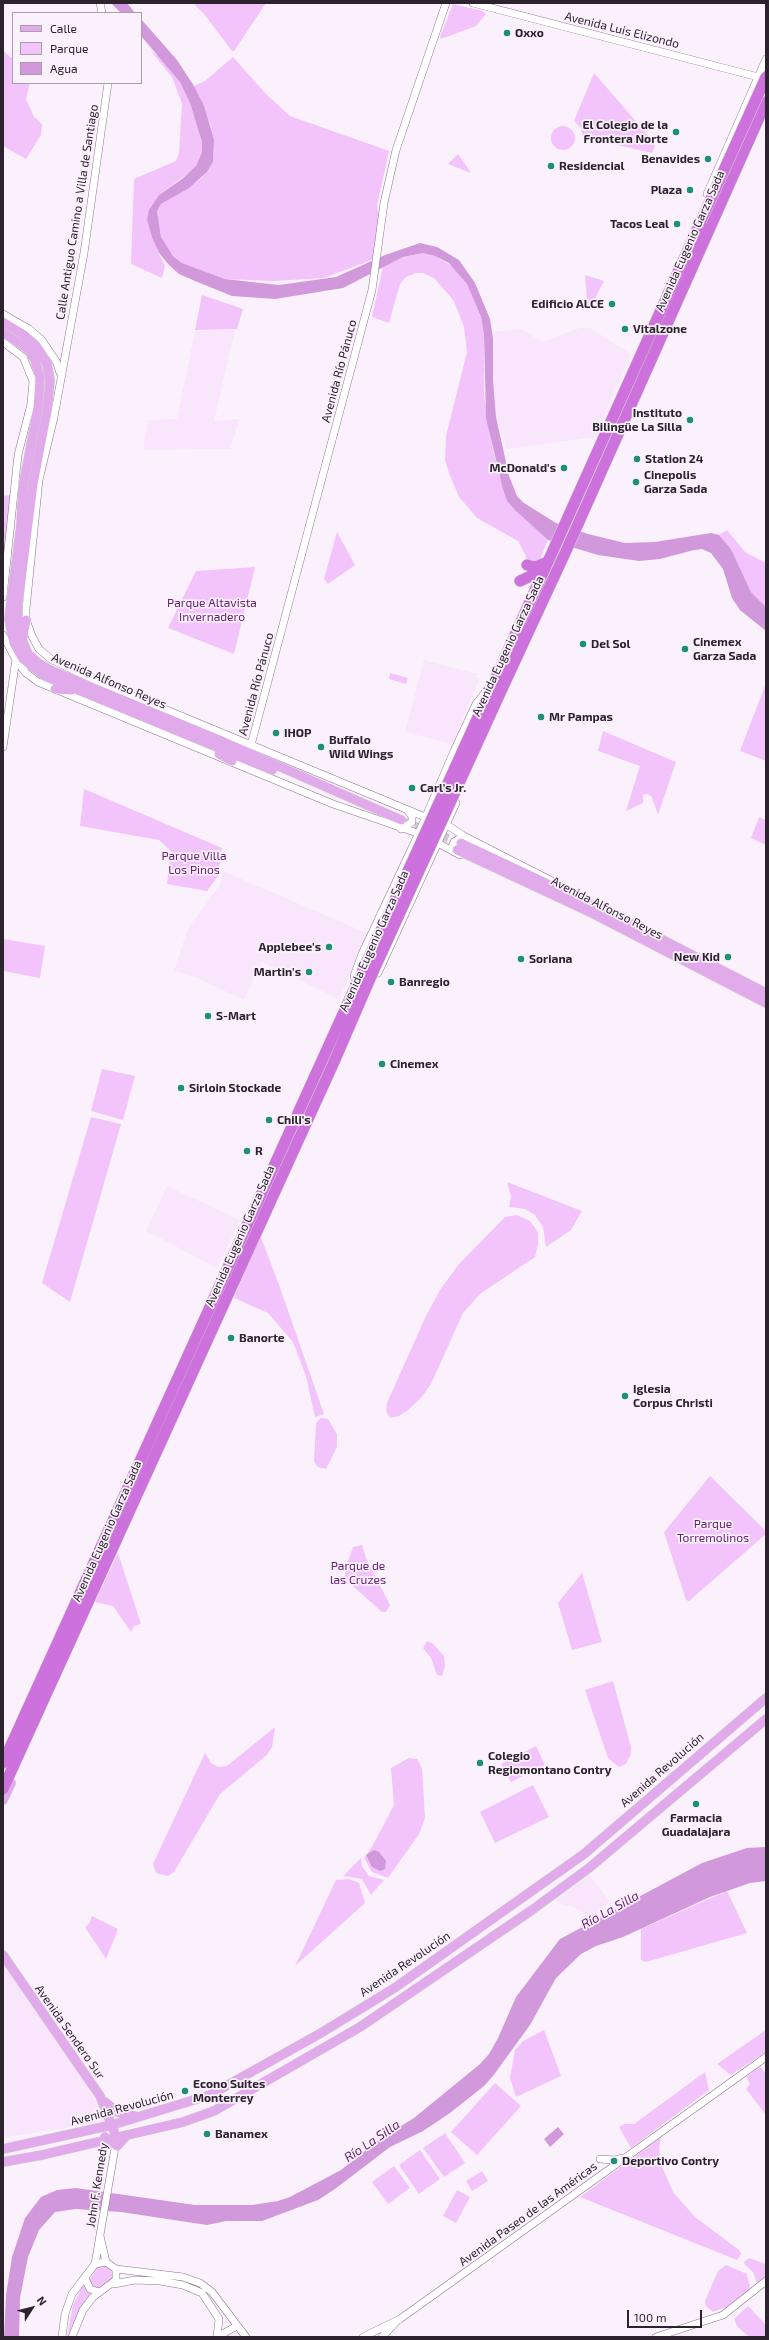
<!DOCTYPE html>
<meta charset="utf-8">
<style>
body{margin:0}
#map{position:relative;width:769px;height:2340px;overflow:hidden;background:#fbf1fd;font-family:"Exo 2",sans-serif}
canvas{display:block}
.frame{position:absolute;inset:0;border:4px solid #2d232f;pointer-events:none}
.legend{position:absolute;left:12px;top:12px;width:130px;height:72px;box-sizing:border-box;background:#fbf1fd;border:1px solid #a99fab;margin:0;padding:5px 7px;list-style:none;font-size:12px;color:#2d232f}
.legend li{display:flex;align-items:center;gap:8px;height:20px}
.legend b{width:20px;border:1px solid #a99fab}
.north{position:absolute;left:12px;top:2288px;width:40px;height:40px;-webkit-text-stroke:3px #fbf1fd;paint-order:stroke;rotate:54deg;font-size:11px;font-weight:700;line-height:16px;text-align:center;color:#2d232f}
.north::after{content:'';display:block;margin:auto;width:14px;height:18px;background:#2d232f;clip-path:polygon(50% 0,100% 100%,50% 72%,0 100%)}
.scale{position:absolute;left:627px;top:2310px;width:75px;height:18px;box-sizing:border-box;border:2px solid #2d232f;border-top:0;padding-left:5px;font-size:12px;line-height:14px;white-space:nowrap;color:#2d232f;-webkit-text-stroke:3px #fbf1fd;paint-order:stroke}
</style>
<div id="map">
<canvas width="769" height="2340"></canvas>
<div class="frame"></div>
<ul class="legend">
<li><b style="height:5px;background:#e1aaeb"></b>Calle</li>
<li><b style="height:11px;background:#f3c3fb"></b>Parque</li>
<li><b style="height:11px;background:#d298dc"></b>Agua</li>
</ul>
<div class="north">N</div>
<div class="scale">100 m</div>
</div>
<script>
const ctx = document.querySelector('canvas').getContext('2d');
ctx.lineJoin = 'round';
function fillPath(path, color) { ctx.fillStyle = color; ctx.fill(path, 'evenodd'); }
const toPath = rows => new Path2D(rows.map(r => 'M' + r).join(''));
function strokePath(path, color, width, dash) { ctx.strokeStyle = color; ctx.lineWidth = width; ctx.lineCap = dash ? 'butt' : 'round'; ctx.setLineDash(dash || []); ctx.stroke(path); }
function label(font, color, halo, rows, align = 'center') {
  ctx.font = font + ' "Exo 2",sans-serif'; ctx.lineWidth = 3.5; ctx.setLineDash([]); ctx.textBaseline = 'middle'; ctx.strokeStyle = halo; ctx.fillStyle = color; for (const [text, x, y, turn = 0] of rows) {
    ctx.save(); ctx.translate(x, y); ctx.rotate((+turn || 0) * Math.PI / 180); ctx.textAlign = isNaN(turn) ? turn : align; if (halo) ctx.strokeText(text, 0, 0); ctx.fillText(text, 0, 0); ctx.restore();
  }
}
const built = toPath([
 [579,328,590,328,631,354,595,437,507,449,496,417,493,380,494,332,521,329,543,342],
 [235,330,214,421,240,419,230,449,143,450,148,420,177,419,195,331],
 [424,660,477,674,476,677,480,678,452,744,405,732],
 [223,871,369,934,339,999,262,962,244,1000,195,977,174,971,188,928,220,885],
 [167,1186,240,1220,217,1268,146,1231],
 [590,1875,610,1902,590,1918,574,1907,561,1904,556,1899],
 [3,1960,78,2070,106,2121,3,2138]
]);
const green = toPath([
 [193,3,266,3,234,51,232,51,205,15],
 [453,4,483,11,486,14,476,26,441,39,440,37],
 [3,51,13,59,13,83,30,83,26,99,34,117,42,124,41,135,26,159,3,146],
 [151,51,162,59,180,82,190,103,202,141,202,152,195,168,159,195,147,220,158,252,165,266,162,278,131,264,134,179,176,161,179,153,182,103,172,77],
 [233,57,266,94,290,116,389,151,377,206,380,218,374,259,324,278,273,281,225,279,182,263,167,250,161,237,157,211,161,204,198,181,207,172,213,162,214,139,211,126,194,86,205,81],
 [594,73,654,142,655,146,652,153,583,137,581,128,574,121],
 '551 138a12 12 0 1 1 24 0a12 12 0 1 1-24 0Z',
 [458,154,470,171,471,173,448,164],
 [423,253,435,256,454,267,467,284,481,317,484,335,484,395,492,446,507,501,548,540,537,566,527,565,526,556,518,541,477,518,459,497,449,473,445,460,446,436,467,352,464,327,454,301,434,278,423,273,416,273,406,277,400,284,389,323,372,317,383,267,403,257],
 [585,275,604,281,588,312],
 [202,295,243,309,237,329,195,330],
 [10,495,9,546,3,547,3,496],
 [727,530,745,552,766,563,766,607,751,592,731,549,719,535],
 [337,532,355,565,328,584,324,579],
 [255,567,234,654,168,628,196,571],
 [390,673,408,678,406,684,389,679],
 [766,683,766,761,740,751],
 [603,731,676,762,658,815,652,797,647,794,643,795,643,803,626,811,640,766,598,751],
 [84,789,222,848,218,876,207,891,167,884,171,851,159,840,80,826],
 [759,817,766,820,766,845,751,838],
 [3,939,45,946,40,978,3,971],
 [102,1069,135,1076,123,1120,91,1111],
 [91,1117,121,1124,70,1302,42,1283],
 [507,1182,582,1211,571,1230,546,1247,543,1227,535,1215,525,1209,509,1207,511,1196],
 [517,1215,530,1221,538,1232,538,1244,535,1257,480,1294,463,1313,431,1384,421,1398,408,1410,399,1416,390,1418,386,1411,387,1403,425,1318,440,1290,459,1264,505,1217],
 [260,1235,278,1282,324,1414,315,1417,306,1376,293,1342,268,1313,234,1298],
 [321,1418,328,1419,337,1434,337,1447,326,1469,318,1467,314,1462,316,1423],
 [710,1476,766,1531,766,1534,689,1601,686,1600,664,1532],
 [362,1545,366,1558,390,1605,386,1612,382,1612,345,1579,345,1570,353,1547],
 [118,1553,141,1624,134,1626,131,1632,113,1606,95,1602],
 [582,1573,602,1642,572,1650,558,1603],
 [427,1641,432,1643,444,1656,445,1666,442,1676,437,1675,431,1658,423,1648],
 [613,1681,631,1747,631,1754,626,1764,619,1767,608,1758,585,1690],
 [275,1727,272,1747,267,1755,220,1794,174,1872,168,1876,156,1873,153,1864,205,1753,211,1763,218,1767,227,1766],
 [536,1746,545,1765,511,1782,501,1764],
 [409,1758,417,1759,422,1768,425,1818,419,1834,388,1878,372,1872,364,1858,372,1847,394,1805,391,1768],
 [533,1785,549,1817,495,1843,480,1812],
 [361,1858,362,1866,369,1876,384,1880,371,1895,362,1879,343,1876],
 [349,1879,359,1883,365,1903,295,1966,336,1880],
 [727,1891,747,1933,646,1962,641,1960,641,1929],
 [92,1916,118,1929,106,1959,85,1927,89,1924],
 [544,2030,561,2076,516,2097,510,2078,515,2050,523,2041],
 [766,2030,766,2052,731,2075,717,2064],
 [760,2066,766,2074,766,2115,746,2089,750,2084,746,2077],
 [705,2072,709,2090,631,2148,619,2127,625,2124,634,2124],
 [495,2083,521,2106,477,2155,451,2132],
 [445,2133,465,2163,444,2177,423,2148],
 [661,2137,659,2149,661,2164,673,2192,695,2217,739,2250,741,2254,737,2260,580,2197],
 [420,2150,440,2179,419,2194,399,2165],
 [394,2166,410,2188,388,2204,372,2182],
 [482,2171,488,2181,472,2191,466,2181],
 [457,2190,470,2197,456,2223,443,2216],
 [749,2258,766,2264,766,2277,757,2283,753,2272,745,2265,744,2262],
 [100,2263,115,2270,116,2279,101,2288,95,2289,90,2285,90,2279],
 [726,2265,747,2274,750,2288,746,2294,729,2306,713,2312,706,2306,705,2301,718,2271],
 [83,2285,91,2294,81,2307,67,2337,73,2305],
 [748,2306,766,2325,766,2337,749,2337,737,2326,734,2319]
]);
const water = toPath([
 [111,3,127,3,135,13,121,13],
 [141,19,177,60,194,86,204,106,214,139,213,162,207,172,189,188,161,204,157,211,161,237,173,256,182,263,225,279,279,285,336,277,385,255,420,243,437,247,459,260,475,283,490,319,493,338,493,380,496,417,509,476,517,496,524,503,556,523,588,534,625,543,655,542,711,533,719,535,731,549,751,592,766,607,766,631,740,610,732,598,723,569,711,553,702,549,694,550,660,559,639,561,598,555,548,540,515,510,507,501,503,489,486,418,484,335,481,317,467,284,449,263,435,256,423,253,403,257,343,288,275,299,232,296,195,281,179,274,169,265,159,253,152,237,147,220,149,210,159,195,182,179,196,166,202,152,202,142,190,103,180,82,141,36],
 [766,1847,766,1881,750,1883,710,1897,623,1937,596,1946,581,1954,556,1978,530,2025,493,2076,484,2086,450,2113,423,2131,390,2147,335,2189,318,2200,262,2221,226,2221,207,2225,121,2212,76,2209,55,2212,39,2230,28,2257,20,2298,19,2337,4,2337,6,2295,12,2257,25,2218,41,2197,57,2190,76,2188,195,2205,252,2205,278,2201,290,2197,341,2170,380,2139,414,2118,480,2064,489,2054,498,2038,516,1997,560,1939,702,1863,747,1848],
 [374,1850,379,1852,386,1861,385,1869,380,1871,372,1867,366,1855],
 [558,2127,564,2134,550,2147,544,2139]
]);
const majorTunnel = toPath([
 [402,821,461,843]
]);
const minor = toPath([
 [100,3,102,13],
 [473,3,766,79],
 [108,83,84,253,54,417,39,480,26,609,26,620,32,636,39,649,52,660,99,682,425,817,442,825,446,825],
 [707,194,766,59],
 [3,314,29,329,41,339,56,361,60,373],
 [3,342,23,357,33,381,31,404,18,455,3,597],
 [3,635,16,660,26,673,38,682,333,804,423,835,460,855],
 [251,745,372,290,384,203,396,150,446,3],
 [3,747,16,659],
 [444,823,464,836,556,883],
 [401,829,412,822,412,816,408,811],
 [454,852,452,847,454,842,464,836],
 [378,973,456,803],
 [356,983,354,976,362,954,418,835,454,751,476,704,490,686],
 [600,2159,615,2160,623,2158],
 [100,2236,106,2262,116,2269,183,2277,200,2283,212,2292,246,2337],
 [95,2264,116,2142],
 [85,2278,90,2289,99,2292],
 [114,2284,135,2280,160,2281,183,2285,202,2293,219,2319,217,2337],
 [62,2337,65,2314,72,2294,95,2264,106,2262],
 [72,2337,83,2310,93,2297,116,2280,116,2269],
 [217,2337,237,2326],
 [363,2337,400,2319,766,2057],
 [382,2337,397,2321],
 [656,2337,723,2315,766,2281]
]);
const major = toPath([
 [3,322,24,335,39,350,47,364,50,380,47,411,33,484,17,611,20,635,28,654,38,663,50,670,224,742,401,820],
 [3,333,27,348,35,360,40,378,38,408,23,487,21,525,9,619,14,643,23,659,45,676,272,770],
 [23,636,26,620],
 [55,689,72,690],
 [219,754,232,761],
 [461,843,616,916,766,993],
 [457,850,592,913,766,1003],
 [3,1800,11,1783],
 [3,1955,100,2096,114,2131],
 [105,2102,117,2112,138,2117],
 [105,2137,117,2146,127,2135],
 [3,2149,112,2125,210,2095,321,2033,396,1987,584,1854,766,1698],
 [3,2162,42,2155,183,2122,214,2111,360,2027,532,1910,589,1868,766,1719]
]);
const highway = toPath([
 [527,565,535,567,545,563],
 [520,581,544,570],
 [493,684,701,221],
 [502,689,566,551,766,102],
 [3,1763,363,970],
 [3,1789,334,1062,372,974]
]);
const highwayBridge = toPath([
 [701,221,766,77],
 [363,970,493,684],
 [372,974,502,689]
]);
const markers = [
 [507,33,4,"#1a9074"],
 [676,132,4,"#1a9074"],
 [708,159,4,"#1a9074"],
 [551,166,4,"#1a9074"],
 [690,190,4,"#1a9074"],
 [677,224,4,"#1a9074"],
 [612,304,4,"#1a9074"],
 [625,329,4,"#1a9074"],
 [690,420,4,"#1a9074"],
 [637,459,4,"#1a9074"],
 [564,468,4,"#1a9074"],
 [636,482,4,"#1a9074"],
 [583,644,4,"#1a9074"],
 [685,649,4,"#1a9074"],
 [541,717,4,"#1a9074"],
 [276,733,4,"#1a9074"],
 [321,747,4,"#1a9074"],
 [412,788,4,"#1a9074"],
 [329,947,4,"#1a9074"],
 [728,957,4,"#1a9074"],
 [521,959,4,"#1a9074"],
 [309,972,4,"#1a9074"],
 [391,982,4,"#1a9074"],
 [208,1016,4,"#1a9074"],
 [382,1064,4,"#1a9074"],
 [181,1088,4,"#1a9074"],
 [269,1120,4,"#1a9074"],
 [247,1151,4,"#1a9074"],
 [231,1338,4,"#1a9074"],
 [625,1396,4,"#1a9074"],
 [480,1763,4,"#1a9074"],
 [696,1804,4,"#1a9074"],
 [185,2091,4,"#1a9074"],
 [207,2134,4,"#1a9074"],
 [614,2161,4,"#1a9074"]
];
const streetNames = [
 ["Avenida Luis Elizondo",622,30,14],
 ["Calle Antiguo Camino a Villa de Santiago",77,212,-81],
 ["Avenida Eugenio Garza Sada",690,241,-66],
 ["Avenida Río Pánuco",339,371,-75],
 ["Avenida Eugenio Garza Sada",508,646,-65],
 ["Avenida Alfonso Reyes",109,681,23],
 ["Avenida Río Pánuco",256,684,-75],
 ["Avenida Alfonso Reyes",607,908,27],
 ["Avenida Eugenio Garza Sada",374,941,-66],
 ["Avenida Eugenio Garza Sada",240,1236,-66],
 ["Avenida Eugenio Garza Sada",107,1531,-66],
 ["Avenida Revolución",662,1770,-41],
 ["Avenida Revolución",405,1964,-34],
 ["Avenida Sendero Sur",70,2032,55],
 ["Avenida Revolución",122,2108,-15],
 ["John F. Kennedy",97,2185,-81],
 ["Avenida Paseo de las Américas",528,2214,-36]
];
const poiNames = [
 ["Oxxo",515,33],
 ["El Colegio de la",668,125,"right"],
 ["Frontera Norte",668,139,"right"],
 ["Benavides",700,159,"right"],
 ["Residencial",559,166],
 ["Plaza",682,190,"right"],
 ["Tacos Leal",669,224,"right"],
 ["Edificio ALCE",604,304,"right"],
 ["Vitalzone",633,329],
 ["Instituto",682,413,"right"],
 ["Bilingüe La Silla",682,427,"right"],
 ["Station 24",645,459],
 ["McDonald's",556,468,"right"],
 ["Cinepolis",644,475],
 ["Garza Sada",644,489],
 ["Cinemex",693,642],
 ["Garza Sada",693,656],
 ["Del Sol",591,644],
 ["Mr Pampas",549,717],
 ["IHOP",284,733],
 ["Buffalo",329,740],
 ["Wild Wings",329,754],
 ["Carl's Jr.",420,788],
 ["Applebee's",321,947,"right"],
 ["New Kid",720,957,"right"],
 ["Soriana",529,959],
 ["Martin's",301,972,"right"],
 ["Banregio",399,982],
 ["S-Mart",216,1016],
 ["Cinemex",390,1064],
 ["Sirloin Stockade",189,1088],
 ["Chili's",277,1120],
 ["R",255,1151],
 ["Banorte",239,1338],
 ["Iglesia",633,1389],
 ["Corpus Christi",633,1403],
 ["Colegio",488,1756],
 ["Regiomontano Contry",488,1770],
 ["Farmacia",696,1818,"center"],
 ["Guadalajara",696,1832,"center"],
 ["Econo Suites",193,2084],
 ["Monterrey",193,2098],
 ["Banamex",215,2134],
 ["Deportivo Contry",622,2161]
];
const parkNames = [
 ["Parque Altavista",212,603],
 ["Invernadero",212,617],
 ["Parque Villa",194,856],
 ["Los Pinos",194,870],
 ["Parque",713,1524],
 ["Torremolinos",713,1538],
 ["Parque de",358,1566],
 ["las Cruzes",358,1580]
];
const waterNames = [
 ["Río La Silla",610,1910,-29],
 ["Río La Silla",372,2141,-34]
];
fillPath(built, '#f9e6fc');
fillPath(green, '#f3c3fb');
fillPath(water, '#d298dc');
strokePath(majorTunnel, '#d2c8d4', 9, [9, 4.5]);
strokePath(minor, '#8b748f', 8);
strokePath(major, '#d5d3d5', 10);
strokePath(highway, '#d5d3d5', 12);
strokePath(minor, '#fff', 7);
strokePath(major, '#e1aaeb', 9);
strokePath(highway, '#cd71dd', 11);
strokePath(highwayBridge, '#d5d3d5', 12, []);
strokePath(highwayBridge, '#cd71dd', 11);
for (const [x, y, r, color] of markers) { const dot = new Path2D(); dot.arc(x, y, r, 0, 2 * Math.PI); ctx.fillStyle = color; ctx.fill(dot); strokePath(dot, '#fbf1fd', 1.5); }
label('12px', '#2d232f', '#fbf1fd', streetNames);
label('bold 12px', '#2d232f', '#fbf1fd', poiNames, 'left');
label('12px', '#672173', '#fbf1fd', parkNames);
label('italic 13px', '#6a2576', '#fbf1fd', waterNames);
</script>
